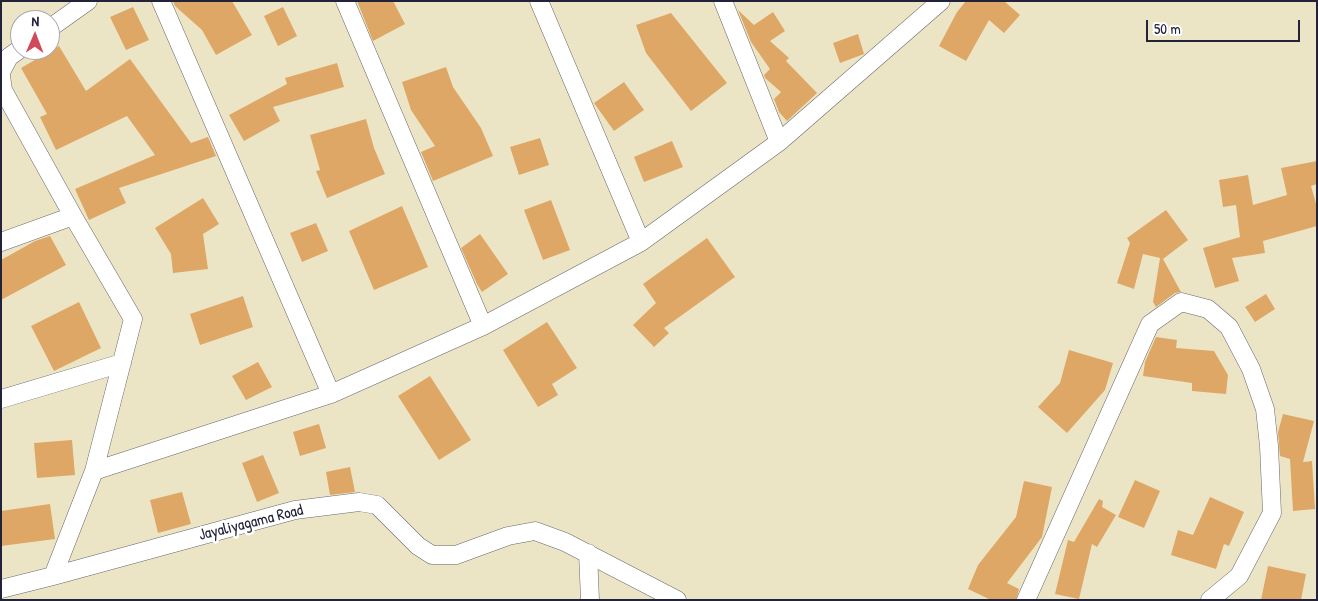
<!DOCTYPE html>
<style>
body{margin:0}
#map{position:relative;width:1318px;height:601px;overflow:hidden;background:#ece5c5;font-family:"Patrick Hand",sans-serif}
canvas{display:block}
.frame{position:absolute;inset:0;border:2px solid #22223b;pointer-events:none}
.north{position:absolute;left:10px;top:10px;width:50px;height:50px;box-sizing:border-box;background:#fff;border:1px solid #a7a7b1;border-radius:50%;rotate:1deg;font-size:14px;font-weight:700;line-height:20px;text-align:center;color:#22223b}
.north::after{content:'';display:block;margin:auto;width:18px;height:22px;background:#d1495b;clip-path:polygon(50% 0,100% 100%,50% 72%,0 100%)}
.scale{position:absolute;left:1146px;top:20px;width:154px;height:22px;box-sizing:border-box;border:2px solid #22223b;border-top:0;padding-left:6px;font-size:15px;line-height:18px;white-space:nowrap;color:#22223b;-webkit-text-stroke:4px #fff;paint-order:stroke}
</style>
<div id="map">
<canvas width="1318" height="601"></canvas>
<div class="frame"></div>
<div class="north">N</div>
<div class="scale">50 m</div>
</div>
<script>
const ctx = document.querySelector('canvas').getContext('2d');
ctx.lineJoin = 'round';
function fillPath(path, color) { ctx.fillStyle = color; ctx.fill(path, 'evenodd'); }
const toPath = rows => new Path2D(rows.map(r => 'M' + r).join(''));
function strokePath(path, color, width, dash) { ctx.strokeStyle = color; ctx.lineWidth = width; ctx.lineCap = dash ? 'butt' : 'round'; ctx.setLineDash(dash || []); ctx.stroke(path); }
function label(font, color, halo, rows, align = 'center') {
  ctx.font = font + ' "Patrick Hand",sans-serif'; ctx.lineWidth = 5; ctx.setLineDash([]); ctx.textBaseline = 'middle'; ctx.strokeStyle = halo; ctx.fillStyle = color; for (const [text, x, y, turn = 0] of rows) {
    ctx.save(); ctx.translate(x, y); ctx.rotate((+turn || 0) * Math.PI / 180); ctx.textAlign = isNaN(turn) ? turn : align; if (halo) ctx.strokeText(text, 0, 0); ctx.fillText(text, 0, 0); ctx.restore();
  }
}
const building = toPath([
 [173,1,232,1,252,35,216,55,202,30,175,6],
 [357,1,393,1,405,24,373,41],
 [966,1,1004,1,1020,15,1004,33,989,20,966,61,939,46,957,12],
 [133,7,149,40,126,50,110,17],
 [283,7,297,36,278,46,264,16],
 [738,10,754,25,773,12,785,31,770,41,789,58,786,61,817,93,787,121,779,112,774,99,781,92,765,78,764,75,770,69,751,42],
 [671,13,727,83,691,111,646,53,636,25],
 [858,34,864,54,840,63,833,43],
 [59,46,86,91,130,59,191,143,208,137,216,156,119,188,126,203,89,220,75,189,155,155,127,116,56,150,40,117,47,114,21,68],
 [337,63,344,87,273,107,280,121,244,141,229,115,287,84,285,78],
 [446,67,453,87,481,128,493,156,433,181,421,152,435,146,411,110,402,82],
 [624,82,644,110,614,131,594,103],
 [366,119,374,148,385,174,327,198,316,171,320,170,310,135],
 [540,138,549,165,519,175,510,147],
 [672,141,683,167,644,182,634,157],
 [1317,161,1317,184,1311,186,1317,207,1317,226,1263,241,1265,253,1232,258,1239,281,1215,288,1203,248,1240,237,1236,205,1223,207,1219,180,1248,175,1253,205,1287,195,1281,168],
 [203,198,219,224,203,234,208,269,173,273,171,254,155,228],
 [551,200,570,250,543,260,524,210],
 [402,206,428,267,374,290,349,231],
 [1166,210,1188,240,1163,259,1181,292,1175,293,1156,307,1153,302,1160,258,1143,254,1134,289,1117,283,1130,243,1127,238],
 [316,223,328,251,302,262,290,233],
 [480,234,508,274,482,292,477,284,461,248],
 [50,236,66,265,1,300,1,260,35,241],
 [707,238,735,277,664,328,669,333,654,347,633,325,656,303,643,284],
 [1266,294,1275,309,1255,322,1245,307],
 [243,296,253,327,200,345,190,314],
 [79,302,101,348,54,371,31,326],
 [547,322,577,368,552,384,558,395,538,407,503,350],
 [1156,337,1177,340,1176,348,1214,351,1228,375,1226,394,1192,391,1192,383,1143,376,1145,362],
 [1069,350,1113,363,1105,390,1067,433,1038,407,1060,383],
 [258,362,272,387,246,400,232,376],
 [430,376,471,440,439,460,398,396],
 [1283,414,1314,421,1303,462,1312,461,1315,509,1293,511,1290,459,1280,456,1278,432],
 [319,424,326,448,300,456,293,432],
 [72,440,75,475,37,478,34,443],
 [263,455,279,493,257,502,242,463],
 [350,467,355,492,330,495,326,472],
 [1135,480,1160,491,1144,528,1118,517],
 [1024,481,1052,487,1042,537,1007,583,1019,589,1016,600,991,600,968,589,978,565,1016,517],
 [182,492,191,524,158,533,150,500],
 [1210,497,1244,512,1229,546,1224,544,1216,569,1171,555,1178,530,1193,535],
 [1099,499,1103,501,1102,507,1116,515,1097,547,1092,544,1079,599,1055,594,1068,540,1074,542],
 [50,504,55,539,1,546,1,511],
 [1268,566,1306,574,1301,600,1261,600]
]);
const street = toPath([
 [161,1,331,394],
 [345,1,483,326],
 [539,1,641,242],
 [723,1,779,142],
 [50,28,88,1],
 [1,72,9,57,20,49],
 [1,76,3,90,73,216,133,319,94,471,53,576],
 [1,242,73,216],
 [1,399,122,363],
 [94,471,331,394,483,326,641,242,779,142,941,1],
 [588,553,590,600],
 [1,589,53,576,295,510,359,502,377,505,418,546,432,555,456,555,508,536,535,531,565,542,677,600],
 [1026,600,1150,324,1181,302,1208,309,1229,327,1251,369,1265,409,1269,446,1272,513,1239,576,1210,600]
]);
const streetNames = [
 ["Jayaliyagama Road",251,523,-14]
];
fillPath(building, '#dea766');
strokePath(street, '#69666b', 19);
strokePath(street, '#fff', 18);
label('16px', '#22223b', '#fff', streetNames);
</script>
